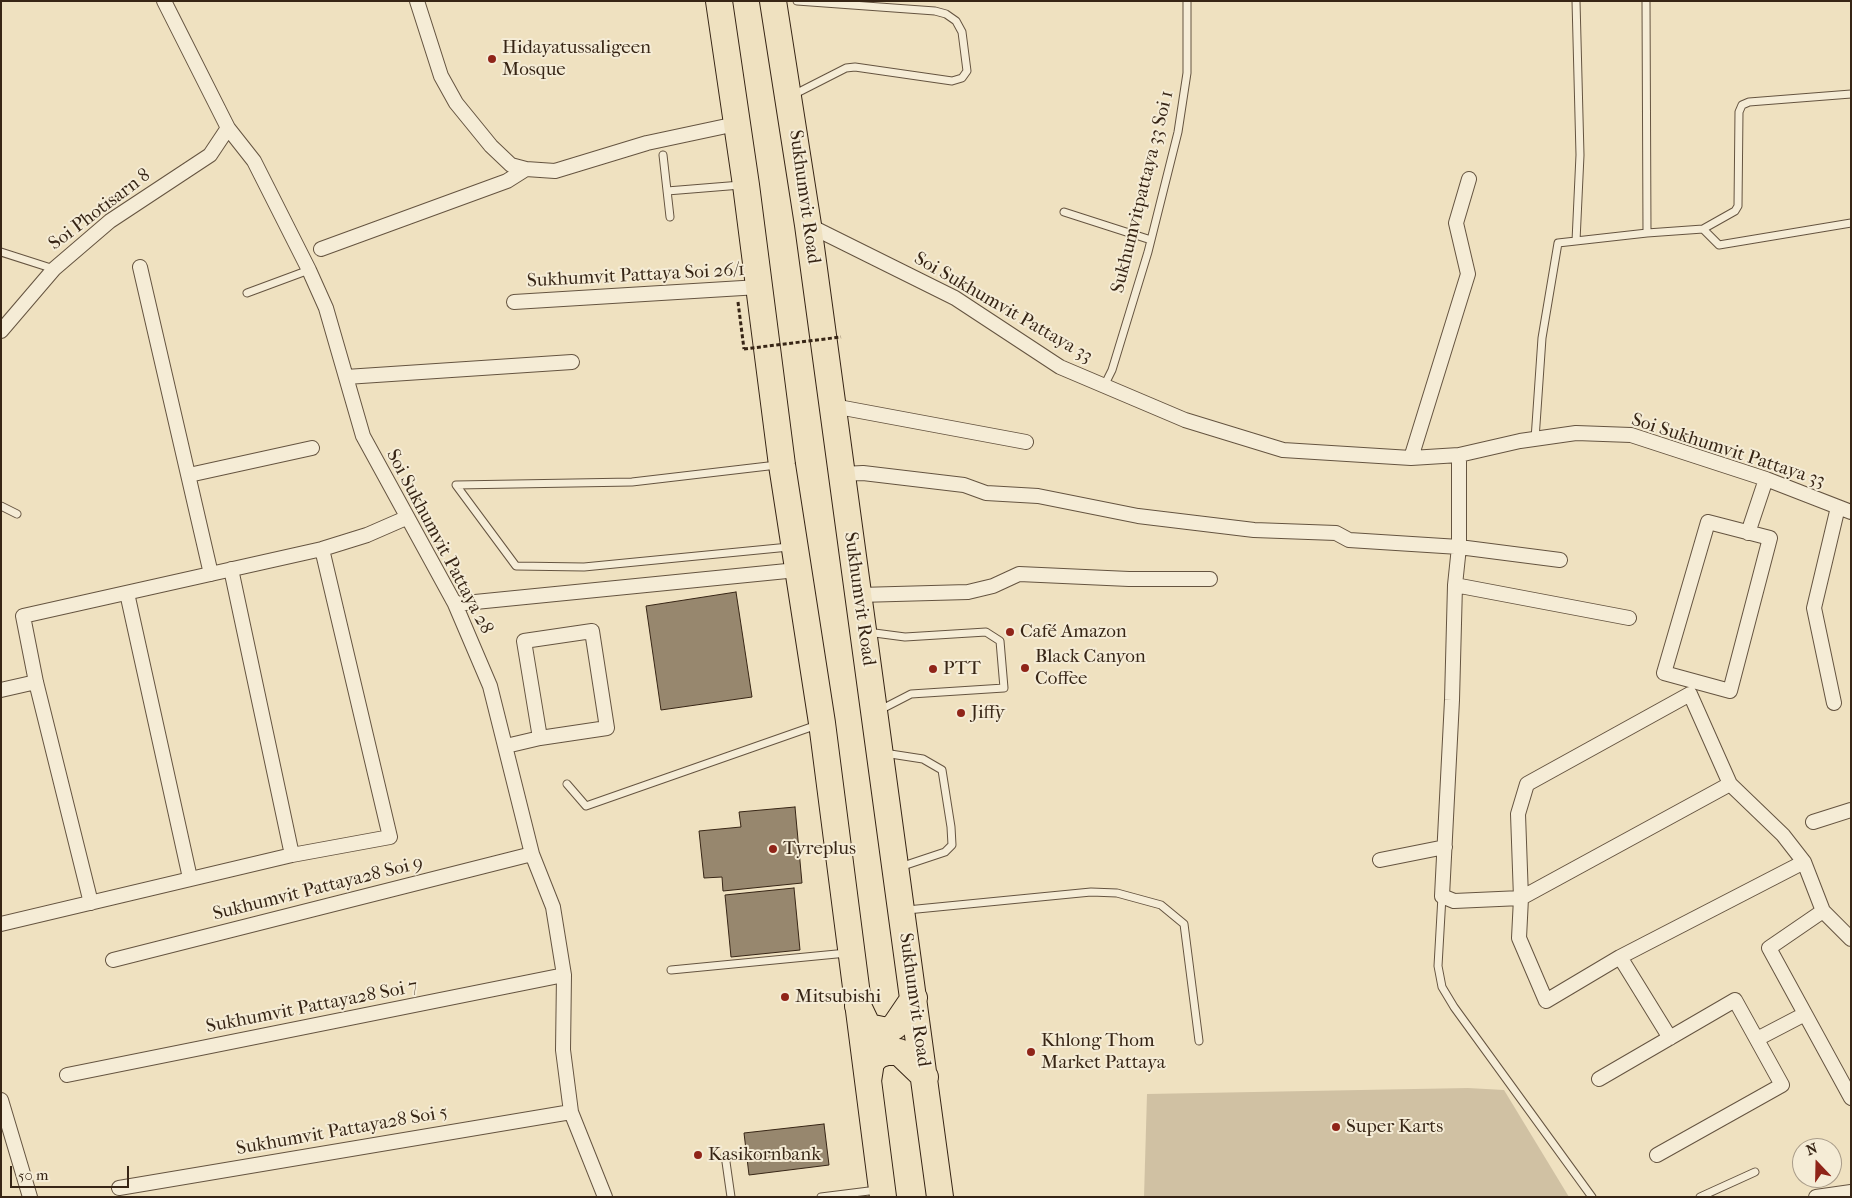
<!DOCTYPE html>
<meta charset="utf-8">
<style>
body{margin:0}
#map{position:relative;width:1852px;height:1198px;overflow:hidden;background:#efe1c0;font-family:"IM FELL French Canon",serif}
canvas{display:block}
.frame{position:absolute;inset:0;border:2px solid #372515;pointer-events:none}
.north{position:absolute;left:1792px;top:1138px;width:50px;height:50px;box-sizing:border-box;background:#f5ecd6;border:1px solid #a99c89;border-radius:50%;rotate:339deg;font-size:14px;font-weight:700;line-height:20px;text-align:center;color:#372515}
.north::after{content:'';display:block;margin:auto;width:18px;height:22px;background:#8f2418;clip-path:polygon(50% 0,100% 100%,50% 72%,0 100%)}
.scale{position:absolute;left:10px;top:1166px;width:119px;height:22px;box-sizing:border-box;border:2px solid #372515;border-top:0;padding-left:6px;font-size:15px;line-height:18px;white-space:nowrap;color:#372515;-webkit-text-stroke:4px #f5ecd6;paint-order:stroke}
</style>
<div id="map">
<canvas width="1852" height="1198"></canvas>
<div class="frame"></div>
<div class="north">N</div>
<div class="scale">50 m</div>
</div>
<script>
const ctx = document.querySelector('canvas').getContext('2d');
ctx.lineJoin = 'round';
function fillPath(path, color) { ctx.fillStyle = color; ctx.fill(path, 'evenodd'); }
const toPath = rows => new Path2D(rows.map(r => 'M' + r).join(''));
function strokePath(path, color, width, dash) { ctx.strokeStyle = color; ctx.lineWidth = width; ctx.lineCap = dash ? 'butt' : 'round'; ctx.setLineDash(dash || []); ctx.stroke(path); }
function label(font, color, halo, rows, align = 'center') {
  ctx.font = font + ' "IM FELL French Canon",serif'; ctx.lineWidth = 4; ctx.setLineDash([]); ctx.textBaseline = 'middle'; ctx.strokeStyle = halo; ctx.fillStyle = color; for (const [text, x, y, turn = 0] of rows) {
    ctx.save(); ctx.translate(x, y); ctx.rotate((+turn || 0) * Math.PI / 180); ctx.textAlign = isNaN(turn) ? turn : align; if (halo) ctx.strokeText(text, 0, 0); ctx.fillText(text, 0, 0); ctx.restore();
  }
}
const green = toPath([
 [1468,1088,1504,1090,1569,1197,1144,1197,1147,1094]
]);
const building = toPath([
 [736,592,752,697,661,710,646,606,736,592],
 [795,807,802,883,723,891,722,877,704,878,699,831,741,827,739,812,795,807],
 [794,888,800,950,731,957,725,895,794,888],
 [824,1124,829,1165,749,1175,744,1133,824,1124]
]);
const path = toPath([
 [738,302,744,349]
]);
const lane = toPath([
 [1646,1,1647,233],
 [793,95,846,68,855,67,952,81,962,78,967,71,962,32,956,21,946,14,935,11,797,1],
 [663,155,670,217],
 [667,191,741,185],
 [1064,212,1151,240],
 [1703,229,1735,211,1738,206,1739,112,1742,105,1749,102,1851,94],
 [1576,241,1580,155,1576,1],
 [1,252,54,269],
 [247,293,309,270],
 [1104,386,1112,370,1148,252,1178,132,1187,73,1187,1],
 [1535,439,1542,338,1558,243,1647,233,1703,229,1719,245,1851,223],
 [777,465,632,482,456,485,516,566,584,567,789,547],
 [1,506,17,514],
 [867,632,905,637,986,632,1000,641,1004,688,911,694,878,711],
 [884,753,923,759,942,770,951,827,952,845,945,852,900,867],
 [567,784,586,806,817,725],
 [1442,896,1438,966,1442,987,1454,1007,1592,1197],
 [907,910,1091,892,1117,893,1161,905,1184,924,1199,1041],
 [671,970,847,953],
 [725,1155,731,1197],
 [821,1197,877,1190],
 [1700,1197,1755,1172]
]);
const street = toPath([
 [164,1,228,128,254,161,309,270,326,308,363,436,455,604,490,686,532,854,553,907,564,975,563,1050,571,1112,605,1197],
 [417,1,441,76,456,103,491,146,511,165,526,169,555,171,647,143,736,124],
 [808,225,955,298,1060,367,1185,420,1283,450,1411,458,1459,455,1520,441,1576,433,1631,435,1766,479,1851,512],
 [321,249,507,181,526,169],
 [140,267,211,574],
 [514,302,759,287],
 [1,331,54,269,110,221,210,155,228,128],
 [346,377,572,362],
 [833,406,1026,442],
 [1459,455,1459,547,1455,585,1452,700,1442,896,1454,901,1521,898,1730,784],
 [1411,458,1468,274,1456,223,1469,179],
 [842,474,863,473,964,485,986,493,1038,496,1138,516,1254,530,1336,533,1349,540,1459,547,1560,560],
 [189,475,312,448],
 [1708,522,1770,538,1730,691,1664,673,1708,522],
 [1748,533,1766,479],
 [231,569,292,855],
 [1455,585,1629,618],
 [127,593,190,878],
 [859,595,968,592,993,586,1019,574,1129,579,1210,579],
 [455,604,797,570],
 [1,690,36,682],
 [1834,703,1814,608,1838,507],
 [506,746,540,738,607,728,592,631,524,641,540,738],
 [1813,822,1851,810],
 [1380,860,1445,847],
 [1804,862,1620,957,1546,1001,1519,938,1521,898,1518,814,1527,784,1690,694,1730,784,1783,835,1804,862,1823,911,1851,939],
 [91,903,36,682,23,616,322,549,367,535,406,518],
 [1823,911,1769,948,1851,1098],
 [1,924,292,855,390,837,322,549],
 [1620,957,1670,1038],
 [113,960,532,854],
 [1757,1039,1805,1014],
 [67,1075,564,975],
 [1599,1079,1735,1000,1782,1085,1657,1155],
 [1,1100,30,1197],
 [119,1188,571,1112],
 [1816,1197,1851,1192]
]);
const highway = toPath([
 [719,1,746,185,782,465,822,723,883,1197],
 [773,1,808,225,940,1197],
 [858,1006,868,1027,887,1031,895,1026,914,998],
 [868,1081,871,1062,878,1055,887,1052,899,1052,925,1077]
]);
const pathBridge = toPath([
 [744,349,841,337]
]);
const markers = [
 [492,59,5,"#8f2418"],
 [1010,632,5,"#8f2418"],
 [1025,668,5,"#8f2418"],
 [933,669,5,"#8f2418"],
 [961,713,5,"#8f2418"],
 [773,849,5,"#8f2418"],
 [785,997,5,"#8f2418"],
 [1031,1052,5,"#8f2418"],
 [1336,1127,5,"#8f2418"],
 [698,1155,5,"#8f2418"]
];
const poiNames = [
 ["Hidayatussaligeen",502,48],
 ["Mosque",502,70],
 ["Café Amazon",1020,632],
 ["Black Canyon",1035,657],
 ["Coffee",1035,679],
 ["PTT",943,669],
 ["Jiffy",971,713],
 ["Tyreplus",783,849],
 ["Mitsubishi",795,997],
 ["Khlong Thom",1041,1041],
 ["Market Pattaya",1041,1063],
 ["Super Karts",1346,1127],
 ["Kasikornbank",708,1155]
];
const streetNames = [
 ["Sukhumvitpattaya 33 Soi 1",1143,192,-76],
 ["Sukhumvit Road",804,197,82],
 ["Soi Photisarn 8",100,210,-37],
 ["Sukhumvit Pattaya Soi 26/1",636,276,-3],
 ["Soi Sukhumvit Pattaya 33",1003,308,30],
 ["Soi Sukhumvit Pattaya 33",1728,451,18],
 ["Soi Sukhumvit Pattaya 28",439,542,62],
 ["Sukhumvit Road",859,599,82],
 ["Sukhumvit Pattaya28 Soi 9",318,889,-14],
 ["Sukhumvit Road",914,1000,82],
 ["Sukhumvit Pattaya28 Soi 7",312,1007,-11],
 ["Sukhumvit Pattaya28 Soi 5",342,1131,-10]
];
fillPath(green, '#d0c1a3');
fillPath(building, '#97876e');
strokePath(building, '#372515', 1);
strokePath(lane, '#655440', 9);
strokePath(street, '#655440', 16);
strokePath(highway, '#372515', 28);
strokePath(path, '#372515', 3, [4, 2.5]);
strokePath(lane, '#f5ecd6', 7);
strokePath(street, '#f5ecd6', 14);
strokePath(highway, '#efe1c0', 26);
strokePath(pathBridge, '#372515', 3, [4, 2.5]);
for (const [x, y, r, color] of markers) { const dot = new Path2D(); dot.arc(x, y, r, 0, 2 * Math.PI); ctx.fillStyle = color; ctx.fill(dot); strokePath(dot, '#f5ecd6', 2); }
label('19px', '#372515', '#f5ecd6', poiNames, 'left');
label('19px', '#372515', '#f5ecd6', streetNames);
</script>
